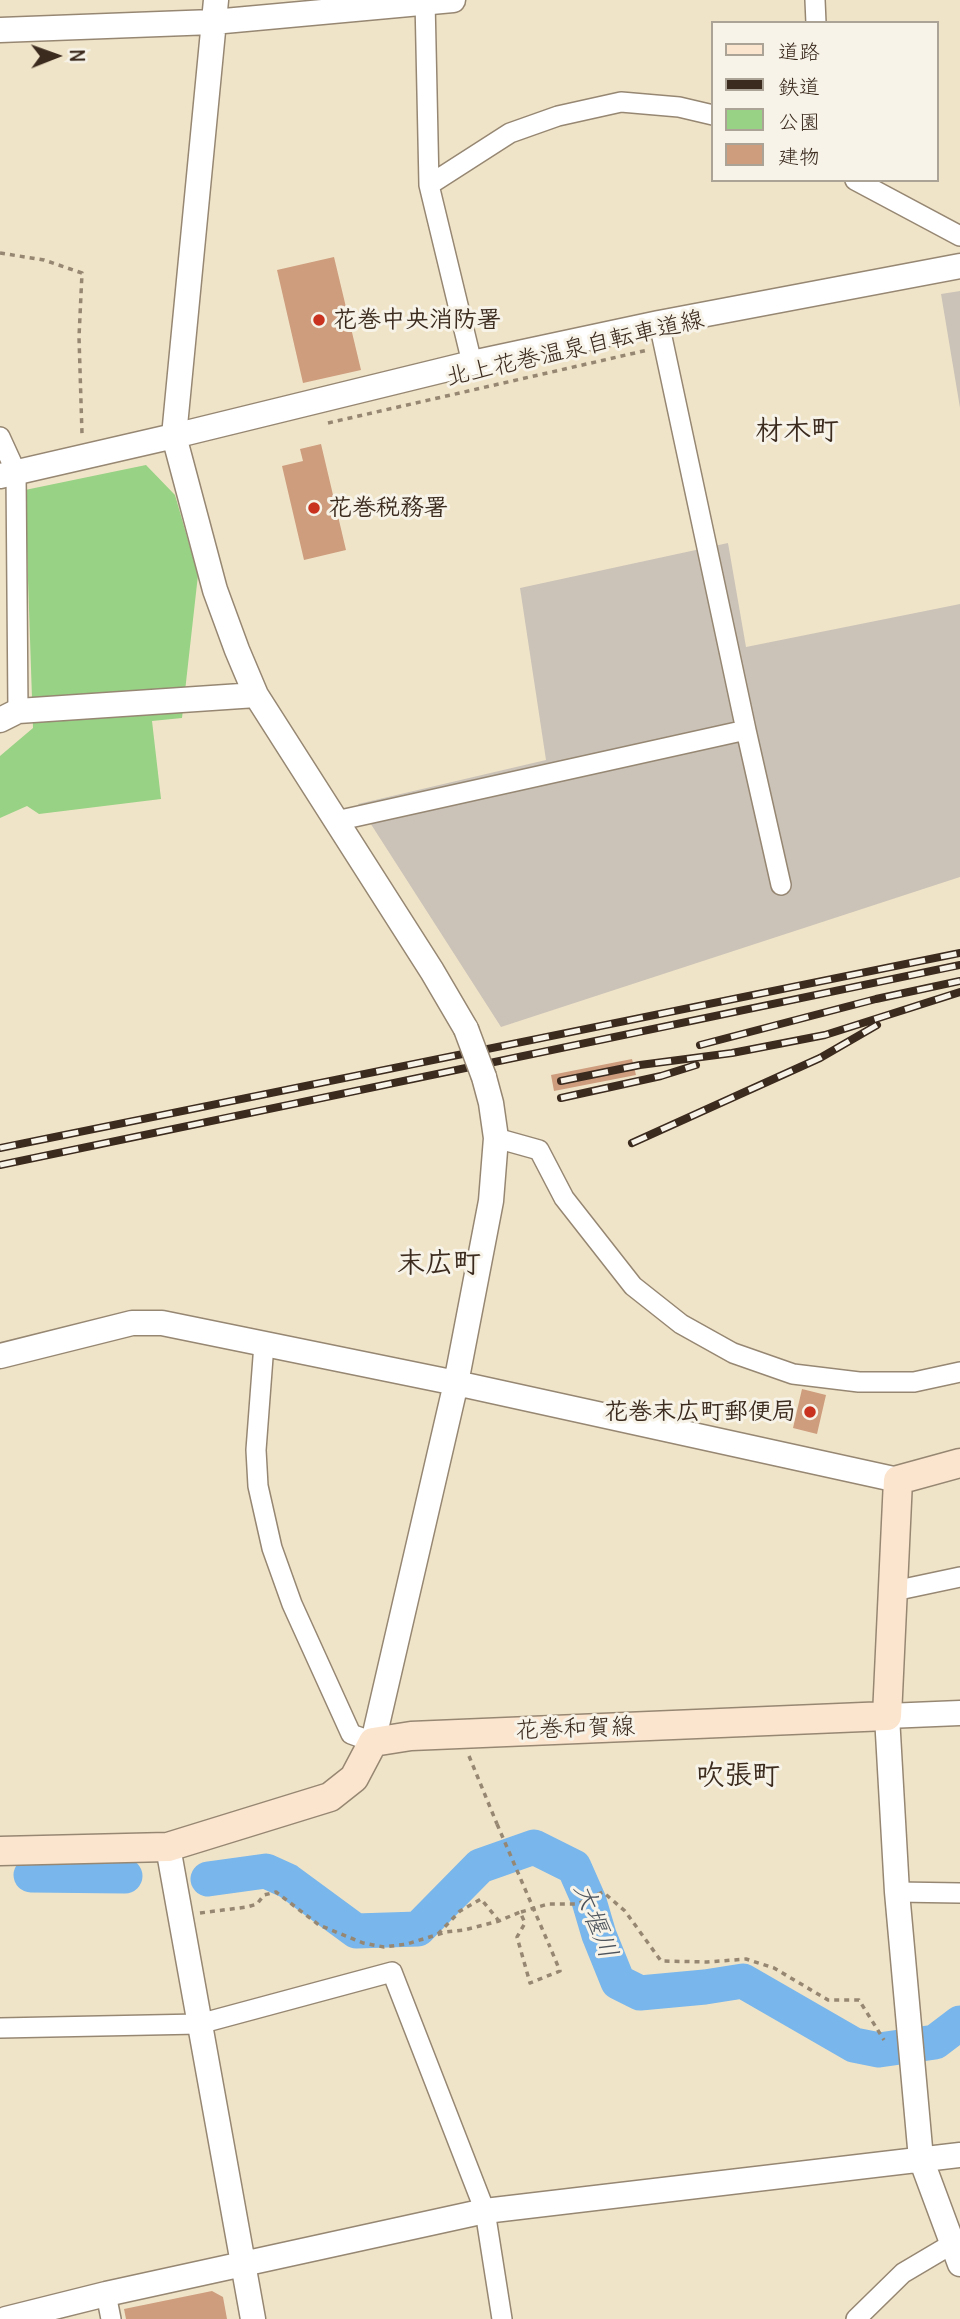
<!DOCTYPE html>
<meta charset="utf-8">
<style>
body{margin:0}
#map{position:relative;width:960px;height:2319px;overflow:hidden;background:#f0e4c8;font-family:Delius,"Klee One",sans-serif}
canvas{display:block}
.legend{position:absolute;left:711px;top:21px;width:228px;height:161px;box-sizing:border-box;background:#f7f3e8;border:2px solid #aca397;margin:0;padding:9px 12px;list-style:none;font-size:21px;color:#3b2a1e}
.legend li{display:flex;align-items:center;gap:14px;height:35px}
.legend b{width:35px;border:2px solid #aca397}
.north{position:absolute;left:21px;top:21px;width:70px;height:70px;-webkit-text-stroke:5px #f7f3e8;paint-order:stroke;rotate:89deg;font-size:19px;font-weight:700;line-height:28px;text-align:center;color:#3b2a1e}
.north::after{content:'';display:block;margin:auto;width:24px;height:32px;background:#3b2a1e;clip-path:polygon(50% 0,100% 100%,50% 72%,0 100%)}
</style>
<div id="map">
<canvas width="960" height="2319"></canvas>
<ul class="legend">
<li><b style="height:9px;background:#fce5cf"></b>道路</li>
<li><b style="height:9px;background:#3b2a1e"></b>鉄道</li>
<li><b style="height:19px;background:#97d285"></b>公園</li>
<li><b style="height:19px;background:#cd9d7e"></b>建物</li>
</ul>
<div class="north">N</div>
</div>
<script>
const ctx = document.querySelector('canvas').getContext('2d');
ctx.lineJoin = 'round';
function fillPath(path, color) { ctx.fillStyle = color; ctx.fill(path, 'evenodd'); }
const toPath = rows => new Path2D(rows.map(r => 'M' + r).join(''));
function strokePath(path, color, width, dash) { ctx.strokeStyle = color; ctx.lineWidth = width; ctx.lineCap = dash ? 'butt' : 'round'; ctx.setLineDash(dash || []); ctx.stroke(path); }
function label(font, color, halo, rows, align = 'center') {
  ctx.font = font + ' Delius,"Klee One",sans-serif'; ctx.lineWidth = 6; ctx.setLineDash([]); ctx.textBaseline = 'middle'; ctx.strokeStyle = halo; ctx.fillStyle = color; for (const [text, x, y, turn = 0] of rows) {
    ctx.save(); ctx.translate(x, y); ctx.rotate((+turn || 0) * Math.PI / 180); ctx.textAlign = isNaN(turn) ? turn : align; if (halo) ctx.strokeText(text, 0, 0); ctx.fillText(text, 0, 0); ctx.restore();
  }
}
const industrial = toPath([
 [960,291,960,408,941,294],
 [728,543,746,647,960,604,960,877,501,1027,358,804,546,760,520,588]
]);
const green = toPath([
 [146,465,175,495,198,575,182,718,152,721,161,799,39,814,27,806,0,818,0,756,33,728,25,490]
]);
const river = toPath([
 [31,1875,125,1876],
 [208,1879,266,1871,288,1881,356,1931,418,1929,480,1866,534,1847,574,1867,589,1901,599,1935,618,1982,640,1993,705,1987,743,1981,854,2045,879,2050,935,2042,960,2023]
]);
const building = toPath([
 [334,257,361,370,303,383,277,270],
 [321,444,346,550,304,560,282,466,303,461,300,449],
 [632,1059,636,1075,554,1091,551,1075],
 [802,1389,826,1395,817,1434,793,1428],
 [212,2291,223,2297,227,2319,126,2319,124,2309]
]);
const path = toPath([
 [0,253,44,260,82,273,79,337,82,434],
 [328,423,648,350],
 [469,1756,497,1824],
 [521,1912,548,1904,577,1904,603,1892,625,1911,661,1961,707,1962,746,1959,774,1968,828,2000,859,2000,884,2040],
 [200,1913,247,1907,257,1904,264,1895,276,1892,319,1925,363,1943,384,1947,407,1944,446,1932,464,1930,499,1921,520,1912,525,1923,517,1937,530,1983,560,1971,550,1947],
 [438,1934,460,1911,481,1899,499,1921]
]);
const minor = toPath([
 [425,0,429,185,472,363],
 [815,0,816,23],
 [855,180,960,236],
 [429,185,510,133,558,116,621,102,679,107,713,115],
 [0,437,16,472,18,711],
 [746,730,781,885],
 [336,821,746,730,659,323],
 [496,1138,539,1150,564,1198,633,1286,681,1324,733,1353,793,1374,859,1382,914,1382,960,1372],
 [264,1344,256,1450,258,1486,272,1548,292,1604,351,1734,373,1742],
 [894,1591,960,1577],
 [897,1892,960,1893],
 [0,2028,199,2024,392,1972,485,2211,502,2319],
 [106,2294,111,2319],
 [856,2319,903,2273,952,2244]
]);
const tertiary = toPath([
 [0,30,213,22,453,0],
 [0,476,174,436,216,0],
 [0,720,18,711,256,695],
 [466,1029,432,971,256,695,237,650,215,590,174,436,472,363,659,323,960,266],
 [0,1356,132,1323,162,1323,456,1383,898,1480],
 [960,1713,887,1716,897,1892,921,2159,960,2264],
 [373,1742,456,1383,491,1201,496,1138,491,1103,484,1077],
 [168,1847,253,2319],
 [6,2319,106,2294,485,2211,960,2155]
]);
const secondary = toPath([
 [0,1851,168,1847,330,1797,354,1778,373,1742,411,1736,887,1716,898,1480,960,1463]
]);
const rail = toPath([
 [700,1045,876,999,960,981],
 [561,1081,640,1065,732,1053,825,1035,960,992],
 [561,1098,661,1076,696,1065],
 [632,1143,820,1058,877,1025],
 [0,1148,960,953],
 [0,1165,960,965]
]);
const pathBridge = toPath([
 [497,1824,550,1947]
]);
const tertiaryBridge = toPath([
 [466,1029,484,1077]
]);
const markers = [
 [319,320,7,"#c8321e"],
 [314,508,7,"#c8321e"],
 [810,1412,7,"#c8321e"]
];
const poiNames = [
 ["花巻中央消防署",333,320],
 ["花巻税務署",328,508],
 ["花巻末広町郵便局",796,1412,"right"]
];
const streetNames = [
 ["北上花巻温泉自転車道線",575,349,-13],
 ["花巻和賀線",575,1729,-2]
];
const waterNames = [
 ["大堰川",595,1921,69]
];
const quarterNames = [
 ["材木町",797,431],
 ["末広町",439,1264],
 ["吹張町",738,1776]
];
fillPath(industrial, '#cbc3b8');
fillPath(green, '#97d285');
strokePath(river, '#78b6eb', 35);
fillPath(building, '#cd9d7e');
strokePath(minor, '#968773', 22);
strokePath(tertiary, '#968773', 27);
strokePath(secondary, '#968773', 31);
strokePath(path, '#968773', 3.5, [5, 5]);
strokePath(minor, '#fff', 19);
strokePath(tertiary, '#fff', 24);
strokePath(secondary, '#fce5cf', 28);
strokePath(rail, '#3b2a1e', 8);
strokePath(rail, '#f7f3e8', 5, [16]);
strokePath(tertiaryBridge, '#968773', 27, []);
strokePath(pathBridge, '#968773', 3.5, [5, 5]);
strokePath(tertiaryBridge, '#fff', 24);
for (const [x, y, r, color] of markers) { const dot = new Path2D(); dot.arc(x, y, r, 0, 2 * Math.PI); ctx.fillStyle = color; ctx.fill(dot); strokePath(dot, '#f7f3e8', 2.5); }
label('bold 24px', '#3b2a1e', '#f7f3e8', poiNames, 'left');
label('24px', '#3b2a1e', '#f7f3e8', streetNames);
label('italic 26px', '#4d545c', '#f7f3e8', waterNames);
label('bold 28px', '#3b2a1e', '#f7f3e8', quarterNames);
</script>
